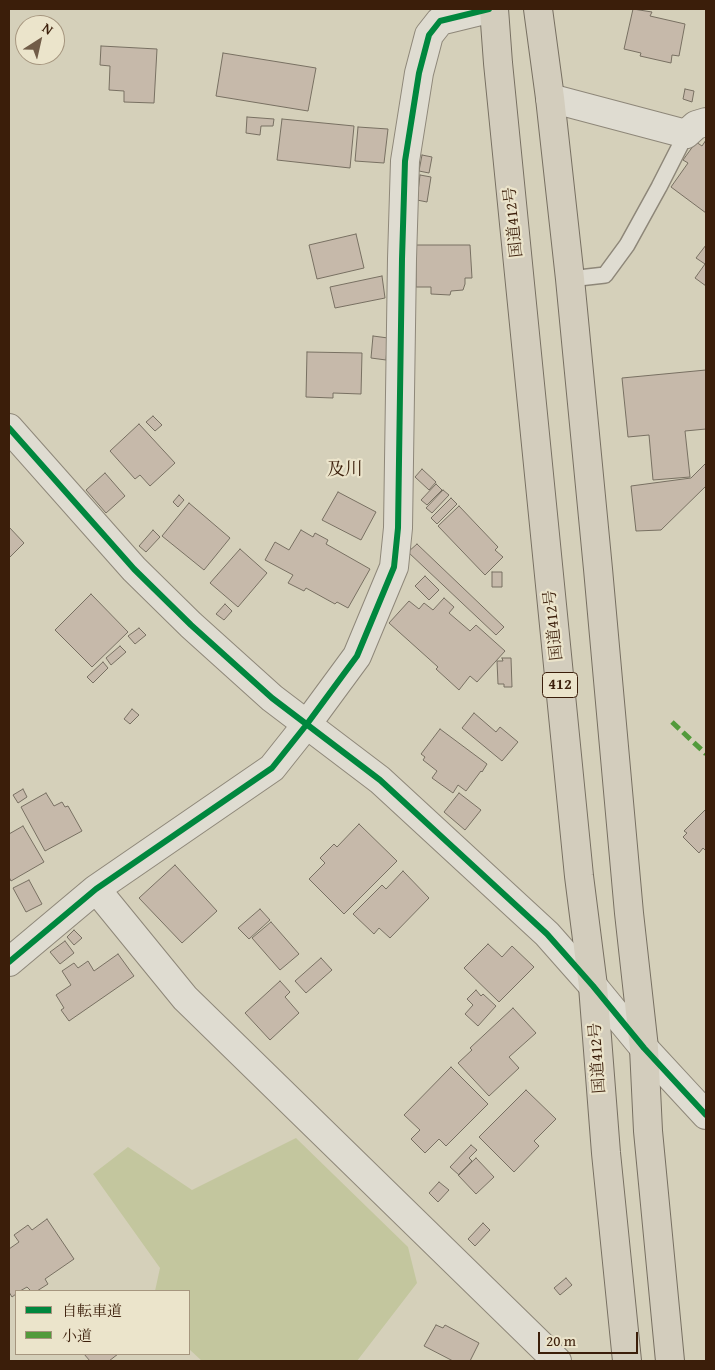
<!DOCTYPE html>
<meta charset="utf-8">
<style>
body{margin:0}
#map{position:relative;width:715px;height:1370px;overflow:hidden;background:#d5d0ba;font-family:"Gentium Book Plus","Noto Serif JP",serif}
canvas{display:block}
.frame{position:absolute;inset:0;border:10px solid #3b1e0a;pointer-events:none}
.legend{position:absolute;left:15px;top:1290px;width:175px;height:65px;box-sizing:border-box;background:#ebe4cb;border:1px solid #a5957e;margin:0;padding:6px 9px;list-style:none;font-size:15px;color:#3b1e0a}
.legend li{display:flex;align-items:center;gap:10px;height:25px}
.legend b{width:25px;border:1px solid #a5957e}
.north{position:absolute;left:15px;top:15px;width:50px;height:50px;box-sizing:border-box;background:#ebe4cb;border:1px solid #a5957e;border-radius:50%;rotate:35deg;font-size:14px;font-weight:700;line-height:20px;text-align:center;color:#3b1e0a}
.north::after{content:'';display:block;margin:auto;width:18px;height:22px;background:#715c48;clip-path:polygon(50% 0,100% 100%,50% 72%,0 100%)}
.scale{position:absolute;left:538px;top:1332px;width:100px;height:22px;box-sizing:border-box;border:2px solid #3b1e0a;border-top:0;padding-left:6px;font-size:15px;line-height:18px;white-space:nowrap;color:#3b1e0a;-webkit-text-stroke:4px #ebe4cb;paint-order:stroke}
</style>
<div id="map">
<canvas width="715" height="1370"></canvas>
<div class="frame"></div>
<ul class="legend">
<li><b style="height:6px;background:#00873e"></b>自転車道</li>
<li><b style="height:6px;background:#529a3b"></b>小道</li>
</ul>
<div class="north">N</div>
<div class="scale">20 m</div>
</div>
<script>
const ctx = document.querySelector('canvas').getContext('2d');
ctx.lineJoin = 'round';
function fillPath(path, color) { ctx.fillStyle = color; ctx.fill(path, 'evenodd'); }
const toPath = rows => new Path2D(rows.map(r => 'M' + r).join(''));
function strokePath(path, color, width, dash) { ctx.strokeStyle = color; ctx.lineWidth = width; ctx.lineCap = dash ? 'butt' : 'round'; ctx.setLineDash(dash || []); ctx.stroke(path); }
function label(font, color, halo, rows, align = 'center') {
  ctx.font = font + ' "Gentium Book Plus","Noto Serif JP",serif'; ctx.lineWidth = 4.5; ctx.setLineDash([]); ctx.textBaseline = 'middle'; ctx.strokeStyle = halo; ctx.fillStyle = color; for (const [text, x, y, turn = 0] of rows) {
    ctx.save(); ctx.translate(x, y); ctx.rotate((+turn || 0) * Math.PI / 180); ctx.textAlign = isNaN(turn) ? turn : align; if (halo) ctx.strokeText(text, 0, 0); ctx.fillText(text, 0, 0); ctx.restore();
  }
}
const green = toPath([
 [296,1138,408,1247,417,1283,357,1361,202,1361,189,1349,189,1291,155,1291,160,1268,93,1174,128,1147,192,1190]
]);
const building = toPath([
 [633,9,652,12,650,16,685,24,679,56,672,55,671,63,640,56,641,53,624,49,633,9],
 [101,46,157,49,154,103,124,102,124,91,109,90,110,66,100,65,101,46],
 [223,53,316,68,308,111,216,96,223,53],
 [685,89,694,91,692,102,683,99,685,89],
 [247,117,274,119,273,126,261,126,260,135,246,133,247,117],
 [282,119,354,126,350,168,277,160,282,119],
 [358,127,388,129,384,163,355,161,358,127],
 [706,140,706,213,671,187,688,163,683,160,696,142,702,146,706,140],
 [422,155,432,157,429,173,419,171,422,155],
 [420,175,431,177,427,202,417,200,420,175],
 [356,234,364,268,317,279,309,245,356,234],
 [416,245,470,245,472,278,465,278,465,284,463,290,451,291,450,295,431,294,431,287,416,287,416,245],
 [706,245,706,286,695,278,705,264,696,258,706,245],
 [382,276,385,298,335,308,330,287,382,276],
 [373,336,388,338,386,360,371,358,373,336],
 [307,352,362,353,361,394,333,393,333,398,306,397,307,352],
 [706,370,706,429,685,431,690,477,653,480,649,435,628,437,622,378,706,370],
 [153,416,162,425,155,431,146,422,153,416],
 [139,424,175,463,150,486,140,475,135,479,110,451,139,424],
 [706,463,706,486,661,530,636,531,631,486,691,478,706,463],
 [422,469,436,482,429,490,415,477,422,469],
 [105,473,125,496,106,513,86,490,105,473],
 [436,484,442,490,427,505,421,500,436,484],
 [443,490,449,495,432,513,426,508,443,490],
 [338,492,376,512,361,540,322,520,338,492],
 [179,495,184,500,178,507,173,502,179,495],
 [451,498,457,504,437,524,431,518,451,498],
 [189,503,230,538,204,570,162,536,189,503],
 [459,506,498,547,495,550,503,557,485,575,438,526,459,506],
 [9,527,24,543,9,558,9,527],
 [153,530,160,537,146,552,139,546,153,530],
 [301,530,313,537,315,533,328,540,326,544,370,569,348,608,337,602,335,604,306,588,304,591,288,583,293,575,265,560,275,542,289,550,301,530],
 [417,544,504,627,496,635,408,552,417,544],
 [240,549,267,573,238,607,210,583,240,549],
 [492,572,502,572,502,587,492,587,492,572],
 [425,576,439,590,429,600,415,586,425,576],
 [91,594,128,632,92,667,55,630,91,594],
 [444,598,454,607,449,613,470,631,476,625,505,651,477,682,470,676,459,690,436,669,438,667,389,623,409,601,419,609,424,603,433,610,444,598],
 [225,604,232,611,224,620,216,614,225,604],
 [139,628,146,635,135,644,128,636,139,628],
 [120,646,126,652,111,665,106,658,120,646],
 [502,658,511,658,512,687,504,687,504,684,498,684,497,661,503,661,502,658],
 [103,662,108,668,93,683,87,677,103,662],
 [132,709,139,715,130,724,124,719,132,709],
 [474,713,496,732,500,727,518,742,502,761,462,728,474,713],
 [440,729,487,764,482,772,481,771,466,791,458,785,453,793,432,778,437,771,423,760,425,757,421,754,440,729],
 [23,789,27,797,18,803,13,795,23,789],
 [46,793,54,806,62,802,65,807,68,806,82,831,45,851,21,807,46,793],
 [459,793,481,810,465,830,444,812,459,793],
 [706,809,706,851,703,848,699,853,683,837,687,833,684,831,706,809],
 [359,824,397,861,344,914,309,879,325,863,320,858,334,844,337,847,359,824],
 [23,826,44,862,11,881,9,877,9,834,23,826],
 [175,865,217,911,182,943,139,898,175,865],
 [403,871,429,898,390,938,379,928,374,934,353,914,382,885,386,889,403,871],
 [29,880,42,904,26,912,13,888,29,880],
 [260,909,270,920,249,939,238,928,260,909],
 [271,922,299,954,280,970,252,938,271,922],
 [74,930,82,938,74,945,67,937,74,930],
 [65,941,74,953,60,964,50,952,65,941],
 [488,944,502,957,512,946,534,967,499,1002,464,968,488,944],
 [118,954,134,976,69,1021,61,1010,64,1008,56,995,71,985,62,971,74,963,78,968,88,961,94,971,118,954],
 [321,958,332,970,306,993,295,981,321,958],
 [280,981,290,992,285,997,299,1013,270,1040,245,1013,280,981],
 [476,990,481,996,483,994,496,1006,478,1026,465,1014,473,1005,467,999,476,990],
 [513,1008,536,1033,509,1057,519,1068,489,1096,458,1063,472,1050,470,1048,513,1008],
 [451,1067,488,1104,446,1146,439,1139,425,1153,411,1139,420,1130,404,1115,451,1067],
 [526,1090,556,1119,534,1141,539,1146,514,1172,479,1137,526,1090],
 [471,1145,477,1150,469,1158,472,1161,459,1175,450,1167,471,1145],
 [476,1158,494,1177,476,1194,458,1175,476,1158],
 [439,1182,449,1190,438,1202,429,1193,439,1182],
 [47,1219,74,1259,45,1279,48,1284,37,1291,31,1291,27,1287,20,1291,16,1291,16,1294,12,1297,9,1292,9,1249,19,1242,14,1235,28,1225,32,1230,47,1219],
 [483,1223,490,1230,475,1246,468,1239,483,1223],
 [566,1278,572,1285,560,1295,554,1288,566,1278],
 [436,1325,443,1328,445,1325,479,1343,470,1361,453,1361,424,1346,436,1325],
 [84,1354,118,1354,109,1361,90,1361,84,1354]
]);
const service = toPath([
 [570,279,605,275,627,245,659,187,686,134]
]);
const minor = toPath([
 [550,98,686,134,696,125,706,122],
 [96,889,185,998,557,1361],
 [9,962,96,889,272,768,307,724,357,656,394,567,398,528,402,259,405,161,419,73,429,35,440,21,489,9]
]);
const tertiary = toPath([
 [9,428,134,569,191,625,272,698,380,780,547,934,593,986,644,1048,706,1115]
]);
const trunk = toPath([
 [494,9,498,63,579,876,593,986,606,1153,627,1361],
 [538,9,550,98,570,279,598,569,629,913,644,1048,648,1131,670,1361]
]);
const quiet = toPath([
 [672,722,706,754]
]);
const cycleway = toPath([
 [9,428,134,569,191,625,272,698,380,780,547,934,593,986,644,1048,706,1115],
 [9,962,96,889,272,768,307,724,357,656,394,567,398,528,402,259,405,161,419,73,429,35,440,21,489,9]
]);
const shields = [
 [560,685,35]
];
const shieldNames = [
 ["412",560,685]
];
const streetNames = [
 ["国道412号",514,222,-96],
 ["国道412号",554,625,-96],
 ["国道412号",598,1058,-94]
];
const neighbourhoodNames = [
 ["及川",345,470]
];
fillPath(green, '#c3c69e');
fillPath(building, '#c6b9aa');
strokePath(building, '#787062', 1);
strokePath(service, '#8e8779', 18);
strokePath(minor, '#8e8779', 30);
strokePath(tertiary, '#8e8779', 30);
strokePath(trunk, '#787062', 30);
strokePath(service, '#dfdcd1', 15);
strokePath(minor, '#dfdcd1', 28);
strokePath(tertiary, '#dfdcd1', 28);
strokePath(trunk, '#d3cdbd', 28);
strokePath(quiet, '#529a3b', 5, [10, 5]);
strokePath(cycleway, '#00873e', 6);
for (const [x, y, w] of shields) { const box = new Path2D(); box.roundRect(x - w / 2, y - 12.5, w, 25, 4); ctx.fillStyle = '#ebe4cb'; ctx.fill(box); strokePath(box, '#3b1e0a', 1); }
label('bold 15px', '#3b1e0a', null, shieldNames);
label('16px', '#3b1e0a', '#ebe4cb', streetNames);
label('18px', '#3b1e0a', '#ebe4cb', neighbourhoodNames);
</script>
